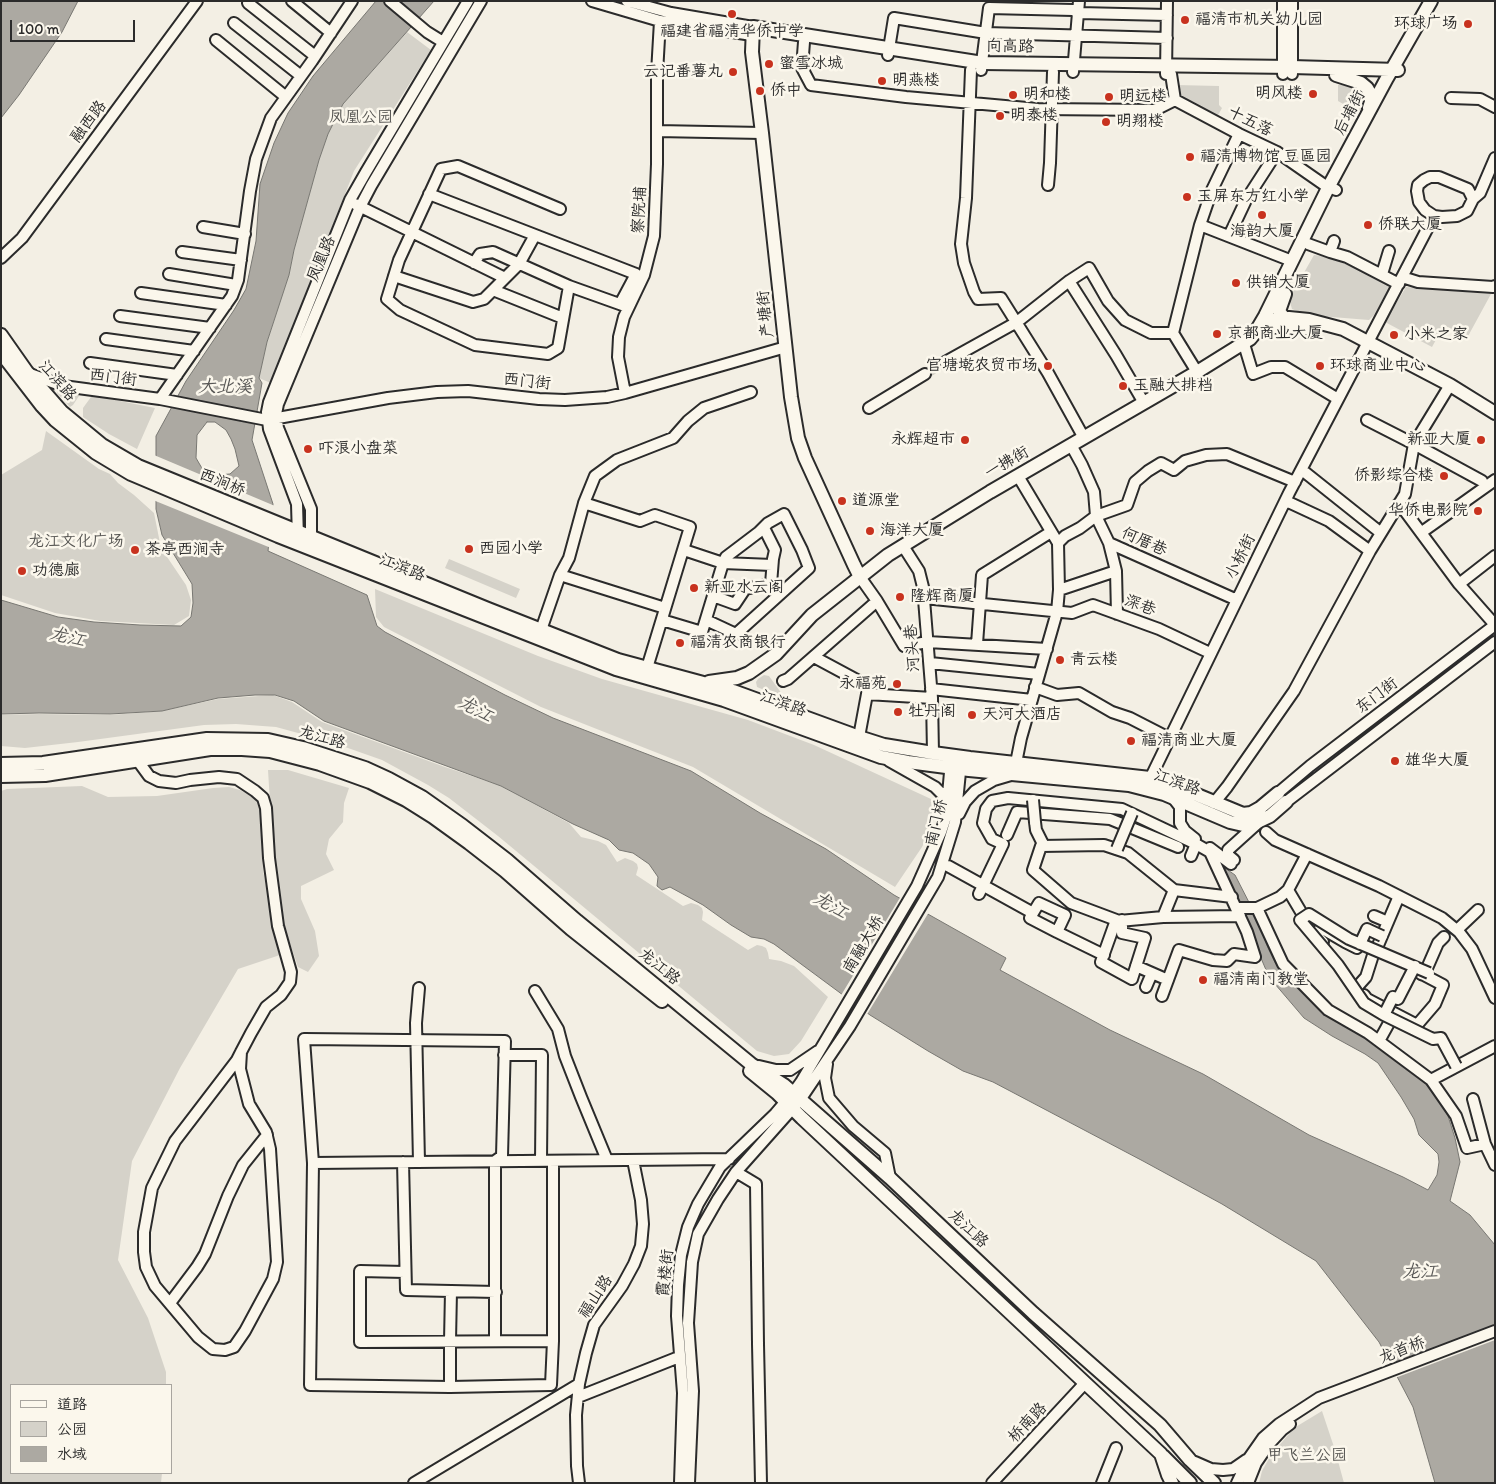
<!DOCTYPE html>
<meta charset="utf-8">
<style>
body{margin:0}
#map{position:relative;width:1496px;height:1484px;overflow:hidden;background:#f3efe4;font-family:Itim,"LXGW WenKai TC",sans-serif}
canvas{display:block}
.frame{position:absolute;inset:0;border:2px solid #2b2b2b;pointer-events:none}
.legend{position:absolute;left:10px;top:1384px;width:162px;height:90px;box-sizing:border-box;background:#fbf7ec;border:1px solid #a8a59f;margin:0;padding:6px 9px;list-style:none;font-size:15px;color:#2b2b2b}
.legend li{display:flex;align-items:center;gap:10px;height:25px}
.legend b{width:25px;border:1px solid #a8a59f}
.scale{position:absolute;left:10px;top:20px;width:125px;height:22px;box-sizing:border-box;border:2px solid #2b2b2b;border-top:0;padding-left:6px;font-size:15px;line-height:18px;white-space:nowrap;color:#2b2b2b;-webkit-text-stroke:4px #fbf7ec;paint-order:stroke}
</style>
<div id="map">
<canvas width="1496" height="1484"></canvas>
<div class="frame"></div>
<ul class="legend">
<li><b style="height:6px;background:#fbf7ec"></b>道路</li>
<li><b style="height:14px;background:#d5d2c9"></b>公园</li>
<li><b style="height:14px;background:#aca9a2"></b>水域</li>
</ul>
<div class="scale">100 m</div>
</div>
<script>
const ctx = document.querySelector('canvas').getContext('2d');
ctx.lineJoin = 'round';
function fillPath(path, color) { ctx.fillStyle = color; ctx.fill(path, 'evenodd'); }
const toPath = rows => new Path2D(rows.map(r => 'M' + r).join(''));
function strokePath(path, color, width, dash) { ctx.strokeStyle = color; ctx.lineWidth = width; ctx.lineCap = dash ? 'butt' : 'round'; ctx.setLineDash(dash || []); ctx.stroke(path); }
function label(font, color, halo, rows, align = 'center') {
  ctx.font = font + ' Itim,"LXGW WenKai TC",sans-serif'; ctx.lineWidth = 5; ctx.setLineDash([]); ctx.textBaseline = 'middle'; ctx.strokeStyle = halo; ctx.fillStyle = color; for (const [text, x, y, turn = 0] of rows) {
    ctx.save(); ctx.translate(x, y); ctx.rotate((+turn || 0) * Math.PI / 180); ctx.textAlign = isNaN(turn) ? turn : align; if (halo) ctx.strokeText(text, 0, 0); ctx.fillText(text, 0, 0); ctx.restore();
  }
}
const green = toPath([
 [407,32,431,50,354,171,284,351,273,384,259,378,267,342,289,275,294,250,319,160,328,134,343,104],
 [1353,84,1359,85,1369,98,1361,114,1338,101,1338,85],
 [1176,85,1219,86,1219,105,1222,108,1216,119,1177,98],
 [1314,255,1346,259,1391,285,1374,315,1369,320,1307,315,1292,309,1289,299],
 [1406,287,1491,294,1467,338,1444,325,1432,347,1385,322],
 [57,391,77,393,79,396,73,405,70,407,57,393],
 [95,396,155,408,137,449,109,434,83,417,83,408,91,397],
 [46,431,99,469,110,474,118,483,134,495,154,513,161,548,186,585,191,600,189,616,174,625,100,621,55,613,1,595,1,475,42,450],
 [449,559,520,589,516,598,445,568],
 [375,589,538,656,602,679,748,720,814,745,931,799,935,805,935,815,931,829,922,847,895,887,693,767,541,707,384,627,376,617],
 [764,675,769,676,782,694,781,697,757,687,756,682,758,679],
 [273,695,292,702,322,722,445,767,499,785,569,823,581,837,598,841,606,845,617,862,625,858,633,861,637,864,638,868,636,875,683,906,691,903,698,905,702,908,703,912,702,920,748,950,757,945,762,946,766,948,768,953,769,959,781,961,794,966,828,997,801,1041,789,1054,774,1056,757,1051,498,836,449,798,428,785,382,760,331,742,276,727,236,724,204,725,78,742,25,748,1,746,1,715,39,714,110,715,162,711,218,699],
 [268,770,288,770,349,788,344,803,343,822,329,839,326,854,334,870,301,886,301,899,315,931,319,956,308,972,298,967,285,929,274,868],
 [82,786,108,797,157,796,213,788,229,787,240,790,252,797,258,803,261,815,263,871,280,955,238,969,180,1068,132,1161,118,1260,148,1318,166,1372,166,1385,11,1385,11,1473,162,1473,161,1483,1,1483,1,791,7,789],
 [1322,1411,1335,1450,1344,1483,1259,1483,1262,1471,1271,1455,1294,1428]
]);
const water = toPath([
 [1,1,78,1,62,32,19,95,1,118,1,1],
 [376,1,434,1,343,104,328,134,319,160,294,250,289,275,267,342,259,378,262,383,252,440,273,504,268,551,367,595,377,626,385,632,505,695,553,718,691,771,760,813,826,849,894,895,1006,958,1000,970,1110,1030,1203,1074,1309,1135,1403,1177,1428,1190,1437,1175,1439,1162,1438,1154,1419,1135,1414,1119,1401,1097,1378,1063,1365,1054,1332,1036,1304,1018,1269,977,1222,866,1235,875,1256,916,1268,948,1276,964,1285,974,1320,1010,1368,1038,1420,1078,1435,1094,1448,1116,1455,1138,1460,1162,1450,1201,1470,1215,1495,1245,1495,1483,1435,1483,1413,1407,1379,1342,1316,1261,1222,1204,1143,1161,993,1082,963,1071,928,1051,870,1015,774,944,764,939,751,937,731,925,703,905,670,887,662,890,657,886,658,877,649,864,633,853,619,850,609,840,573,824,501,786,324,721,294,701,275,695,255,695,218,698,162,711,110,714,39,713,1,714,1,600,58,617,94,622,140,625,181,626,191,617,193,603,192,584,162,535,156,509,156,436,186,381,234,310,246,289,256,241,260,184,274,143,288,113,313,76,376,1],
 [207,422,215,422,226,430,231,439,235,449,239,466,230,474,216,475,203,470,196,458,197,435,207,422]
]);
const pier = toPath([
 [154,455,275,506,271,548,153,500],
 [901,896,929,912,866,1016,840,997],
 [1495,1328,1495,1340,1395,1378,1390,1368]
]);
const minorTunnel = toPath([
 [925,374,945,362]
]);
const minor = toPath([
 [292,1,331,33],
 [390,1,427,32,443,42],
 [592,1,660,21,752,35],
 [627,1,671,13,753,27],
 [1283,1,1283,74],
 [1292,1,1292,74],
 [248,3,315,56],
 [234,23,301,76],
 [216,40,286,97],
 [804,42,802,68,811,85,906,97,1038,109,1155,110,1175,100],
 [888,55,894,18,986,33,1167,38],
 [971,70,966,198,961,244,964,263,974,292,978,299,1001,298,1048,373,1084,438],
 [981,70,989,8,1073,10,1079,13,1167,15],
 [1073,72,1079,1],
 [1166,74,1167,1],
 [1171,74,1175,100],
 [1451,98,1480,99,1495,107],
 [1175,100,1239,134,1277,152,1323,184,1336,190],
 [657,131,762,133],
 [1048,185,1050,163,1053,72],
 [429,194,636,274,620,304],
 [1473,199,1468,189,1439,177,1430,177,1424,180,1418,185,1417,191,1419,202,1425,210,1434,216,1442,217,1457,216,1467,211,1473,199,1480,193,1495,158],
 [355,204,505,278],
 [560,209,458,166,441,169,399,260,387,299,400,310,475,345,548,354,558,348,569,286],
 [1200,225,1292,261],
 [203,227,245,234],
 [1229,236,1246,200,1277,152],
 [1334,241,1330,252,1347,257,1399,284],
 [1308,244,1330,252],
 [182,252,241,260],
 [1,258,22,238,197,1],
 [474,263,480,254,493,252,569,286,625,306],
 [169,274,236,285],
 [1382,274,1389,251],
 [394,276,473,302,484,299,519,264,535,235],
 [1402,277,1418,282,1493,287,1495,286],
 [1069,281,1116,355,1144,403],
 [493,290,563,318],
 [141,293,226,305],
 [120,316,210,328],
 [106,339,194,351],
 [1244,344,1253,374,1271,367,1285,367,1338,399],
 [945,362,1017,322,1069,281,1089,268,1108,301,1125,320,1151,333,1173,333],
 [90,363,177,375],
 [1197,372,1173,333,1200,225,1212,190,1239,134],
 [30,374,63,386,160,399,267,420,388,398,437,392,468,391,539,399,565,400,607,397,625,393,786,347],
 [625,393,618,357,619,337,624,317,644,275,654,236,657,164,657,73,660,21],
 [160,399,232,296,238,280,250,191,256,159,271,118,312,61,352,1],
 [869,408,925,374],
 [1367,420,1414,444,1482,481],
 [1071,445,1082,465,1094,492,1096,516,1109,543,1237,600],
 [1302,470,1381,533],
 [1286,501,1329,521,1370,551],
 [584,503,640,521,655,515,690,527,647,668],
 [1399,503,1459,584,1495,625],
 [1422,532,1495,480],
 [298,538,297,504,269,429,267,412,269,402,350,200,366,172,468,1],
 [311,543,311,509,278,428,276,414,278,404,360,207,371,186,481,1],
 [1058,543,1065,536,1080,528,1096,516,1127,505,1135,482,1148,471,1161,463,1174,470,1185,461,1206,455,1227,454,1295,482],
 [1109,543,1116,571,1117,614],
 [903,546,919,571,923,587,932,698,933,753],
 [684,550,723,563,772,565],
 [560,575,665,608],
 [860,577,877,601,904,646,928,642,1047,649],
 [1459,584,1495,556],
 [1059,590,1116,571],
 [713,596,735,604,745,589,771,584,773,559,775,550,764,528],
 [924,598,1072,613,1093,605,1159,629,1210,653],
 [662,620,702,632,723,563,726,557,759,532,768,523,784,514,802,550,809,568,736,634,706,620],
 [541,630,560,575,569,558,584,503,595,476,617,460,673,438,688,421,704,408,751,392],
 [977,644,982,575,1051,532],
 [814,657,868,686,867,694,859,737],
 [930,663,1039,674],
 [783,681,788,679,877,601],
 [1035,687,1057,695,1079,693,1112,712,1130,718,1169,738],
 [931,689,1032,700],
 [867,694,932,698],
 [138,761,149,776,159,781,176,783,190,780,219,777,237,779,255,791,263,798,266,808,269,858,278,926,291,972,290,982,281,995,266,1007,251,1033,241,1052,237,1060,175,1141,152,1188,144,1232,144,1252,146,1267,155,1286,198,1337,213,1349,225,1350,234,1347,245,1331,273,1279,277,1262,270,1149,266,1132,249,1104,240,1069,241,1052],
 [889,761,935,787,942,794,945,799,945,806],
 [1016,763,1021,738,1057,612,1059,590,1058,543,1018,476],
 [1148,783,1289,493,1434,216],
 [1278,793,1310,766,1495,625],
 [1173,798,1180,807,1180,823,1185,831,1195,839],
 [1286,802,1495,642],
 [1214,803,1227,787,1294,691,1370,551,1405,494,1414,444,1450,385],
 [959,814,965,802,975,791,994,780,1011,775],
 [1035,822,1036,830,1044,846],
 [1266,832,1275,840,1379,886,1442,918,1459,932,1472,949,1495,998],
 [1007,835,1017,812,1110,819,1178,847],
 [1210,848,1231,864],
 [1191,856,1196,844],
 [1234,860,1228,855,1228,850,1259,822],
 [948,866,1033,913],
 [1174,890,1232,897],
 [979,894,1003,844,992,839,983,823,986,809,992,801,1008,798,1122,809,1196,844,1210,852,1247,932,1255,957,1234,954,1227,961,1213,960,1179,950,1162,996],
 [1237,908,1257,908,1280,897,1288,890],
 [1257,908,1283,964,1328,1010,1368,1033,1431,1080,1456,1116,1467,1148,1485,1144],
 [1374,916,1388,922],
 [1163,917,1174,890,1128,853,1104,845,1041,846,1033,870,1071,903,1119,921,1163,917,1240,916],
 [1304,917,1288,890,1307,854],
 [1116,920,1101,962,1132,979,1145,938,1122,933,1122,920],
 [1457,930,1478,910],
 [1057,932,1065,915,1039,903,1030,918,1057,932,1104,955],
 [1323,942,1315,934,1321,928,1345,942,1357,948],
 [1376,950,1399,896],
 [1136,966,1168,980],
 [1421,974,1424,975,1438,943,1444,937],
 [1146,987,1152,973],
 [1357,987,1366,977,1373,955],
 [535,991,558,1029,565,1056,581,1097,607,1160],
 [1364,995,1367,999,1417,1025,1435,1004,1443,985,1424,975],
 [1379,1041,1394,1014],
 [504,1055,542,1055,541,1161],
 [827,1064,825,1078,829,1098,853,1126,885,1153,890,1178],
 [759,1066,776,1070,790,1070,818,1051],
 [1431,1080,1495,1046],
 [1473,1099,1485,1144,1495,1165],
 [495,1161,502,1156,505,1041,304,1039,313,1163,310,1385,450,1387,551,1385,553,1341,553,1161],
 [403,1162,406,1290,496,1292],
 [419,1162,416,1023,419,988],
 [313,1163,729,1159],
 [736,1172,756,1184,758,1344,761,1483],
 [405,1272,360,1271,360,1342,553,1341],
 [170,1303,197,1267,205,1254,228,1196,243,1165,267,1135],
 [495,1341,495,1161],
 [450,1387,450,1341,451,1291],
 [578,1397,679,1357],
 [1195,1462,1211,1469,1223,1470,1233,1469,1246,1460],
 [414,1483,579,1384],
 [579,1483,577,1466,576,1415,579,1384,586,1353,594,1325,622,1286,634,1264,641,1246,643,1224,641,1200,633,1160],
 [680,1483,683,1393,677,1316,678,1285,681,1255,688,1227,698,1204,720,1167,775,1114,793,1093,801,1082,917,886,941,832,946,817,951,761],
 [689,1483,693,1391,688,1323,692,1262,698,1234,718,1199,736,1172,800,1100,827,1060,850,1026,938,877,955,822,961,762],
 [992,1483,1085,1383],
 [1102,1483,1116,1448],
 [1237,1483,1249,1458,1263,1438,1279,1424,1319,1398,1495,1331],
 [1248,1483,1256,1463,1269,1444,1282,1430,1290,1424]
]);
const major = toPath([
 [1336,75,1361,83,1367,88,1371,95,1371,102,1369,108],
 [1267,313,1267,319,1269,324,1273,327,1303,328,1313,329],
 [1284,318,1279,311,1285,294],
 [1276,319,1289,318,1309,320,1343,329,1450,385,1495,413],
 [1,335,27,372,62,412,102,445,138,466,488,609,618,660,733,691,859,737,884,745,933,753,970,758,1150,778,1168,783,1243,814,1251,813,1260,808,1278,793],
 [1,353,42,406,55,420,96,453,131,474,278,536,616,669,724,700,881,757,908,762,969,770,1129,785,1164,794,1230,822,1243,825,1253,824,1270,816,1286,802],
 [860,577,854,565,805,458,798,438,791,397,762,133,752,52,753,27,983,63,1292,67,1398,70],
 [709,682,737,678,749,673,776,654,812,615,888,555,990,492,1197,372,1250,339,1255,333,1265,316,1329,186,1387,78,1431,1],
 [1,764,43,763,207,739,268,740,303,748,365,768,389,779,422,797,463,826,507,860,577,921,751,1064,784,1085,890,1178,1033,1313,1160,1425,1190,1460,1214,1483],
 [1,776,45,775,210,749,242,749,270,751,320,764,370,782,406,800,433,817,469,843,505,871,571,929,662,1001],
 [750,1071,777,1093,802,1118,1161,1454,1168,1475,1172,1483],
 [1163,1456,1190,1483]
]);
const minorBridge = toPath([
 [1033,800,1035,822],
 [1117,849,1132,813],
 [1360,944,1367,929,1382,936],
 [1429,973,1349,939,1309,914,1300,920,1338,965,1364,1003,1384,1015,1433,1039,1441,1038,1456,1066],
 [1384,1015,1393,997,1398,999,1415,966]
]);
const markers = [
 [732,14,5,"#c8321e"],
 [1185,20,5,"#c8321e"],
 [1468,24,5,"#c8321e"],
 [769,64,5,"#c8321e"],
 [733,72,5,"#c8321e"],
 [882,81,5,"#c8321e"],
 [760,91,5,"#c8321e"],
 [1313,94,5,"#c8321e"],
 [1013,95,5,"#c8321e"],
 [1109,97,5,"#c8321e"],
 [1000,116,5,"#c8321e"],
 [1106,122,5,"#c8321e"],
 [1190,157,5,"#c8321e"],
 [1187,197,5,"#c8321e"],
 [1262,215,5,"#c8321e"],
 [1368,225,5,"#c8321e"],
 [1236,283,5,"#c8321e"],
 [1217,334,5,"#c8321e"],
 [1394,335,5,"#c8321e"],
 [1048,366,5,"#c8321e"],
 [1320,366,5,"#c8321e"],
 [1123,386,5,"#c8321e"],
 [965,440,5,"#c8321e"],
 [1481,440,5,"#c8321e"],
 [308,449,5,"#c8321e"],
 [1444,476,5,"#c8321e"],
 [842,501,5,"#c8321e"],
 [1478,511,5,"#c8321e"],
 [870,531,5,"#c8321e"],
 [469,549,5,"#c8321e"],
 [135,550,5,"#c8321e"],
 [22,571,5,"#c8321e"],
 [694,588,5,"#c8321e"],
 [900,597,5,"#c8321e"],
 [680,643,5,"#c8321e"],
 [1060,660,5,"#c8321e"],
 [897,684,5,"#c8321e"],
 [898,712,5,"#c8321e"],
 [972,715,5,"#c8321e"],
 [1131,741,5,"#c8321e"],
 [1395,761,5,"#c8321e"],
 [1203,980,5,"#c8321e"]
];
const poiNames = [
 ["福清市机关幼儿园",1195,20],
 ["环球广场",1458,24,"right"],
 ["福建省福清华侨中学",732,32,"center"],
 ["蜜雪冰城",779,64],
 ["云记番薯丸",723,72,"right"],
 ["明燕楼",892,81],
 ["侨中",770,91],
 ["明风楼",1303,94,"right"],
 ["明和楼",1023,95],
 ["明远楼",1119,97],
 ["明泰楼",1010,116],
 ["明翔楼",1116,122],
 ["福清博物馆 豆區园",1200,157],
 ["玉屏东方红小学",1197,197],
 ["侨联大厦",1378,225],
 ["海韵大厦",1262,232,"center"],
 ["供销大厦",1246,283],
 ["京都商业大厦",1227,334],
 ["小米之家",1404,335],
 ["官塘墘农贸市场",1038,366,"right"],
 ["环球商业中心",1330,366],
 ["玉融大排档",1133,386],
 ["永辉超市",955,440,"right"],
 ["新亚大厦",1471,440,"right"],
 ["吓浪小盘菜",318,449],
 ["侨影综合楼",1434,476,"right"],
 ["道源堂",852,501],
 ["华侨电影院",1468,511,"right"],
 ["海洋大厦",880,531],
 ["西园小学",479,549],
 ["茶亭西涧寺",145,550],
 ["功德廊",32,571],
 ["新亚水云阁",704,588],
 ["隆辉商厦",910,597],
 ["福清农商银行",690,643],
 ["青云楼",1070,660],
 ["永福苑",887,684,"right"],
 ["牡丹阁",908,712],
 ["天河大酒店",982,715],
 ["福清商业大厦",1141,741],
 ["雄华大厦",1405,761],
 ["福清南门教堂",1213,980]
];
const streetNames = [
 ["向高路",1010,47,1],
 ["后埔街",1350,113,-62],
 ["融西路",89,122,-53],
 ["十五落",1250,122,26],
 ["察院埔",640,210,-87],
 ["凤凰路",322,259,-67],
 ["产塘街",766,314,-96],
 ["西门街",113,378,7],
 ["江滨路",57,381,49],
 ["西门街",527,382,6],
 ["一拂街",1007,463,-30],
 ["西涧桥",222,483,22],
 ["何厝巷",1144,542,24],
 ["小桥街",1241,557,-64],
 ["江滨路",402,568,22],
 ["深巷",1140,606,20],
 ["河头巷",913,648,-94],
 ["东门街",1377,696,-37],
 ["江滨路",783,704,20],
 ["龙江路",322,738,16],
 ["江滨路",1177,783,20],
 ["南门桥",937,823,-77],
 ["南融大桥",864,945,-59],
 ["龙江路",659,967,39],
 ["龙江路",968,1229,43],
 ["霞楼街",666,1273,-84],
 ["福山路",596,1297,-57],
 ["龙首桥",1402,1351,-21],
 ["桥南路",1028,1423,-47]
];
const parkNames = [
 ["凤凰公园",361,118],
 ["龙江文化广场",76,542],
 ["甲飞兰公园",1307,1456]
];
const waterNames = [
 ["大北溪",225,387],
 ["龙江",67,638,14],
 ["龙江",475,710,28],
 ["龙江",830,906,30],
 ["龙江",1420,1272]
];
fillPath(green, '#d5d2c9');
fillPath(water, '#aca9a2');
strokePath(water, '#787772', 1);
fillPath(pier, '#f3efe4');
strokePath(minorTunnel, '#cbc8bf', 10, [10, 5]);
strokePath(minor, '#2b2b2b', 14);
strokePath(major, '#2b2b2b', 16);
strokePath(minor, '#fbf7ec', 10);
strokePath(major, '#fbf7ec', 12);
strokePath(minorBridge, '#2b2b2b', 14, []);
strokePath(minorBridge, '#fbf7ec', 10);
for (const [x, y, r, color] of markers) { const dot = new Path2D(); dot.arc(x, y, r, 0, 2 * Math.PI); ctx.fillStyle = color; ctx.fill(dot); strokePath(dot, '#fbf7ec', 2); }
label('16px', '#2b2b2b', '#fbf7ec', poiNames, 'left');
label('16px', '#2b2b2b', '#fbf7ec', streetNames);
label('16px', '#565552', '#fbf7ec', parkNames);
label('italic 18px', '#585755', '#fbf7ec', waterNames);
</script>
